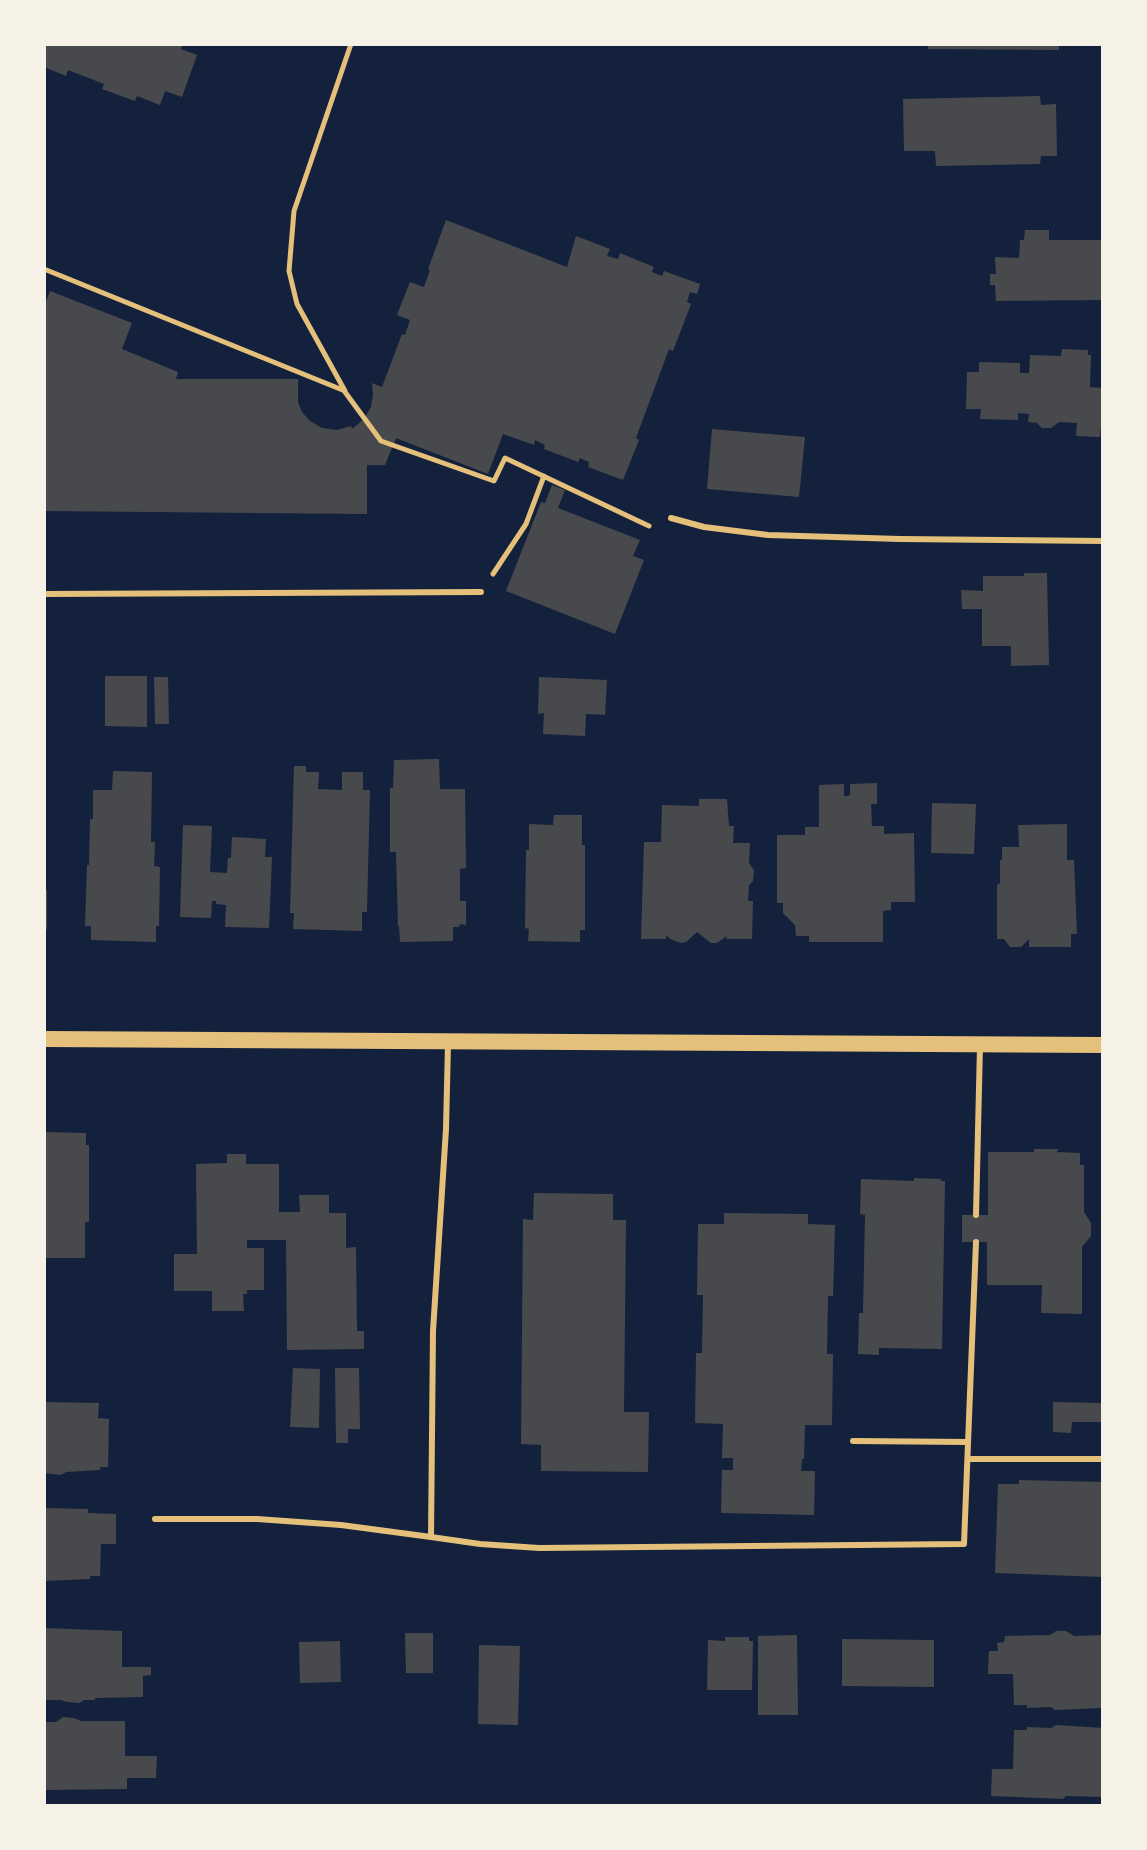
<!DOCTYPE html>
<style>
body{margin:0}
#map{position:relative;width:1147px;height:1850px;overflow:hidden;background:#14213d;font-family:Poppins,sans-serif}
canvas{display:block}
.frame{position:absolute;inset:0;border:46px solid #f6f1e7;pointer-events:none}
</style>
<div id="map">
<canvas width="1147" height="1850"></canvas>
<div class="frame"></div>
</div>
<script>
const ctx = document.querySelector('canvas').getContext('2d');
ctx.lineJoin = 'round';
function fillPath(path, color) { ctx.fillStyle = color; ctx.fill(path, 'evenodd'); }
const toPath = rows => new Path2D(rows.map(r => 'M' + r).join(''));
function strokePath(path, color, width, dash) { ctx.strokeStyle = color; ctx.lineWidth = width; ctx.lineCap = dash ? 'butt' : 'round'; ctx.setLineDash(dash || []); ctx.stroke(path); }
const building = toPath([
 [44,44,183,44,181,49,197,55,182,97,165,91,160,105,137,96,135,101,102,89,104,84,68,70,66,76,44,67],
 [928,44,1059,44,1059,50,928,49],
 [1040,96,1041,105,1056,104,1057,156,1041,156,1040,164,936,166,935,151,904,151,903,99],
 [446,220,567,267,576,236,610,249,607,256,618,259,620,253,654,267,652,272,662,276,664,271,700,284,697,294,690,292,687,302,691,304,673,351,669,349,636,438,639,440,623,480,588,467,589,462,580,458,578,462,544,449,545,445,535,440,534,445,503,434,488,474,396,438,385,465,367,465,367,514,44,511,44,307,50,291,132,323,122,349,178,372,176,379,298,379,298,402,302,412,310,421,322,428,337,430,351,426,352,429,364,419,371,407,373,395,372,383,382,387,402,334,405,335,410,320,397,315,410,282,424,287,430,270,428,269],
 [1025,230,1049,230,1049,240,1103,240,1103,300,996,301,995,285,990,285,990,274,996,274,995,257,1019,258,1020,240,1024,240],
 [1062,349,1088,350,1088,355,1091,355,1090,387,1103,388,1103,427,1101,426,1100,437,1076,436,1077,423,1059,422,1051,428,1042,428,1037,423,1028,422,1029,414,1018,413,1018,420,980,419,981,409,966,409,967,372,979,372,979,362,1020,363,1020,373,1029,373,1030,355,1061,356],
 [712,429,805,437,799,497,707,489],
 [552,485,565,490,558,508,640,540,633,556,644,560,615,634,506,591,541,502,545,503],
 [1024,573,1047,573,1049,665,1011,666,1011,646,982,646,982,609,962,609,961,590,983,591,983,576,1024,576],
 [105,676,147,676,147,727,105,726],
 [154,677,168,677,169,724,155,724],
 [539,677,607,680,605,715,586,714,585,736,543,734,544,713,538,714],
 [439,759,440,789,465,789,466,868,460,869,460,901,466,901,466,925,460,924,459,927,453,927,453,941,400,942,399,926,398,926,396,852,390,852,390,788,393,788,394,760],
 [294,766,306,766,306,772,319,772,318,789,342,790,342,772,363,772,363,790,370,790,367,912,362,912,362,931,293,929,294,913,290,913],
 [113,771,152,772,151,842,155,842,154,866,160,867,159,926,156,926,156,942,91,940,91,926,85,926,87,865,89,865,90,819,93,819,93,790,112,790],
 [877,783,877,804,871,804,872,826,884,826,884,834,914,833,915,902,891,902,891,910,883,911,883,942,809,942,809,936,796,936,795,925,783,913,783,903,777,903,777,835,805,835,805,827,819,827,819,785,844,784,844,796,847,796,850,795,850,784],
 [699,799,727,799,729,826,734,826,733,843,750,843,749,863,754,870,753,881,749,885,748,901,753,901,752,939,726,939,727,936,717,943,711,943,697,932,686,942,681,943,670,939,666,935,666,939,641,939,644,842,661,842,662,805,699,806],
 [932,803,976,804,974,854,931,853],
 [554,815,582,815,582,845,585,845,585,930,580,930,580,942,528,941,529,929,525,928,526,850,529,850,529,824,553,825],
 [1067,824,1067,860,1074,860,1077,934,1071,934,1071,947,1029,947,1029,939,1021,947,1010,947,1004,939,997,939,997,885,1000,883,1000,860,1002,860,1002,847,1019,847,1018,825],
 [183,825,212,826,210,872,227,873,228,858,231,858,232,837,266,839,265,857,272,857,269,928,225,927,226,905,216,904,216,901,212,901,211,918,180,917],
 [44,890,47,890,47,929,44,929],
 [44,1132,86,1133,86,1145,89,1145,89,1222,85,1222,85,1258,44,1258],
 [1034,1149,1058,1149,1057,1152,1080,1153,1080,1165,1084,1165,1084,1212,1091,1223,1091,1236,1082,1247,1082,1314,1041,1313,1042,1285,987,1285,987,1242,962,1242,962,1215,988,1215,988,1152,1034,1152],
 [227,1154,246,1154,246,1164,279,1164,279,1212,300,1212,299,1195,329,1195,329,1213,346,1213,346,1248,356,1247,357,1331,364,1331,364,1349,287,1350,286,1240,247,1240,247,1248,264,1248,264,1290,247,1290,247,1294,243,1294,244,1311,212,1311,212,1291,174,1291,174,1254,197,1254,196,1164,227,1163],
 [914,1178,941,1179,941,1181,945,1181,942,1349,879,1348,879,1355,858,1354,859,1313,863,1313,865,1215,860,1214,861,1179,914,1181],
 [534,1193,613,1194,613,1220,626,1220,624,1412,649,1412,648,1472,541,1471,541,1445,521,1444,523,1219,533,1220],
 [724,1213,808,1214,808,1224,835,1225,833,1296,828,1296,827,1354,833,1354,832,1425,805,1425,804,1459,802,1459,801,1471,815,1471,814,1515,721,1513,722,1470,733,1470,733,1458,722,1458,723,1424,695,1423,696,1353,702,1353,703,1295,697,1295,698,1224,724,1224],
 [293,1368,320,1369,319,1428,290,1427],
 [335,1368,359,1368,360,1429,348,1429,348,1443,336,1443],
 [44,1402,99,1403,98,1418,109,1419,108,1467,100,1467,100,1470,66,1472,61,1475,44,1473],
 [1053,1402,1103,1403,1103,1422,1072,1422,1071,1433,1053,1432],
 [1019,1480,1103,1482,1103,1577,995,1573,998,1484,1019,1484],
 [44,1508,88,1509,88,1513,116,1514,116,1544,101,1544,100,1576,90,1576,90,1579,44,1581],
 [44,1628,122,1631,122,1667,151,1667,151,1675,143,1676,143,1697,95,1698,95,1700,84,1700,79,1703,67,1702,61,1700,44,1700],
 [1056,1631,1066,1631,1074,1636,1103,1635,1103,1708,1055,1710,1051,1707,1027,1708,1027,1705,1014,1705,1013,1674,988,1674,989,1651,998,1651,997,1643,1004,1642,1005,1636,1050,1635],
 [405,1633,433,1633,433,1673,406,1673],
 [797,1635,798,1715,758,1715,758,1636],
 [725,1637,749,1637,749,1641,753,1641,752,1690,707,1690,708,1640,725,1641],
 [842,1639,934,1640,934,1687,842,1686],
 [340,1641,341,1682,300,1683,299,1642],
 [479,1645,520,1646,518,1725,478,1724],
 [63,1717,74,1718,81,1721,125,1721,125,1756,157,1756,156,1778,127,1778,127,1789,44,1790,44,1722,56,1722],
 [1056,1725,1103,1728,1103,1797,1066,1796,1063,1799,991,1796,992,1769,1013,1769,1014,1730,1027,1730,1027,1727,1051,1728]
]);
const path = toPath([
 [44,269,345,391,297,304,289,271,294,211,351,44],
 [345,392,381,441,494,481,505,458,649,526],
 [493,574,526,524,544,476]
]);
const service = toPath([
 [671,518,704,527,768,535,900,539,1103,541],
 [44,594,481,592],
 [448,1044,446,1129,433,1331,431,1537,480,1544,539,1548,964,1544,976,1242],
 [976,1215,980,1046],
 [853,1441,968,1442],
 [968,1459,1103,1459],
 [155,1519,257,1519,341,1525,431,1537]
]);
const secondary = toPath([
 [44,1039,1103,1045]
]);
fillPath(building, '#48494c');
strokePath(path, '#e5c07b', 5);
strokePath(service, '#e5c07b', 6);
strokePath(secondary, '#e5c07b', 16);
</script>
